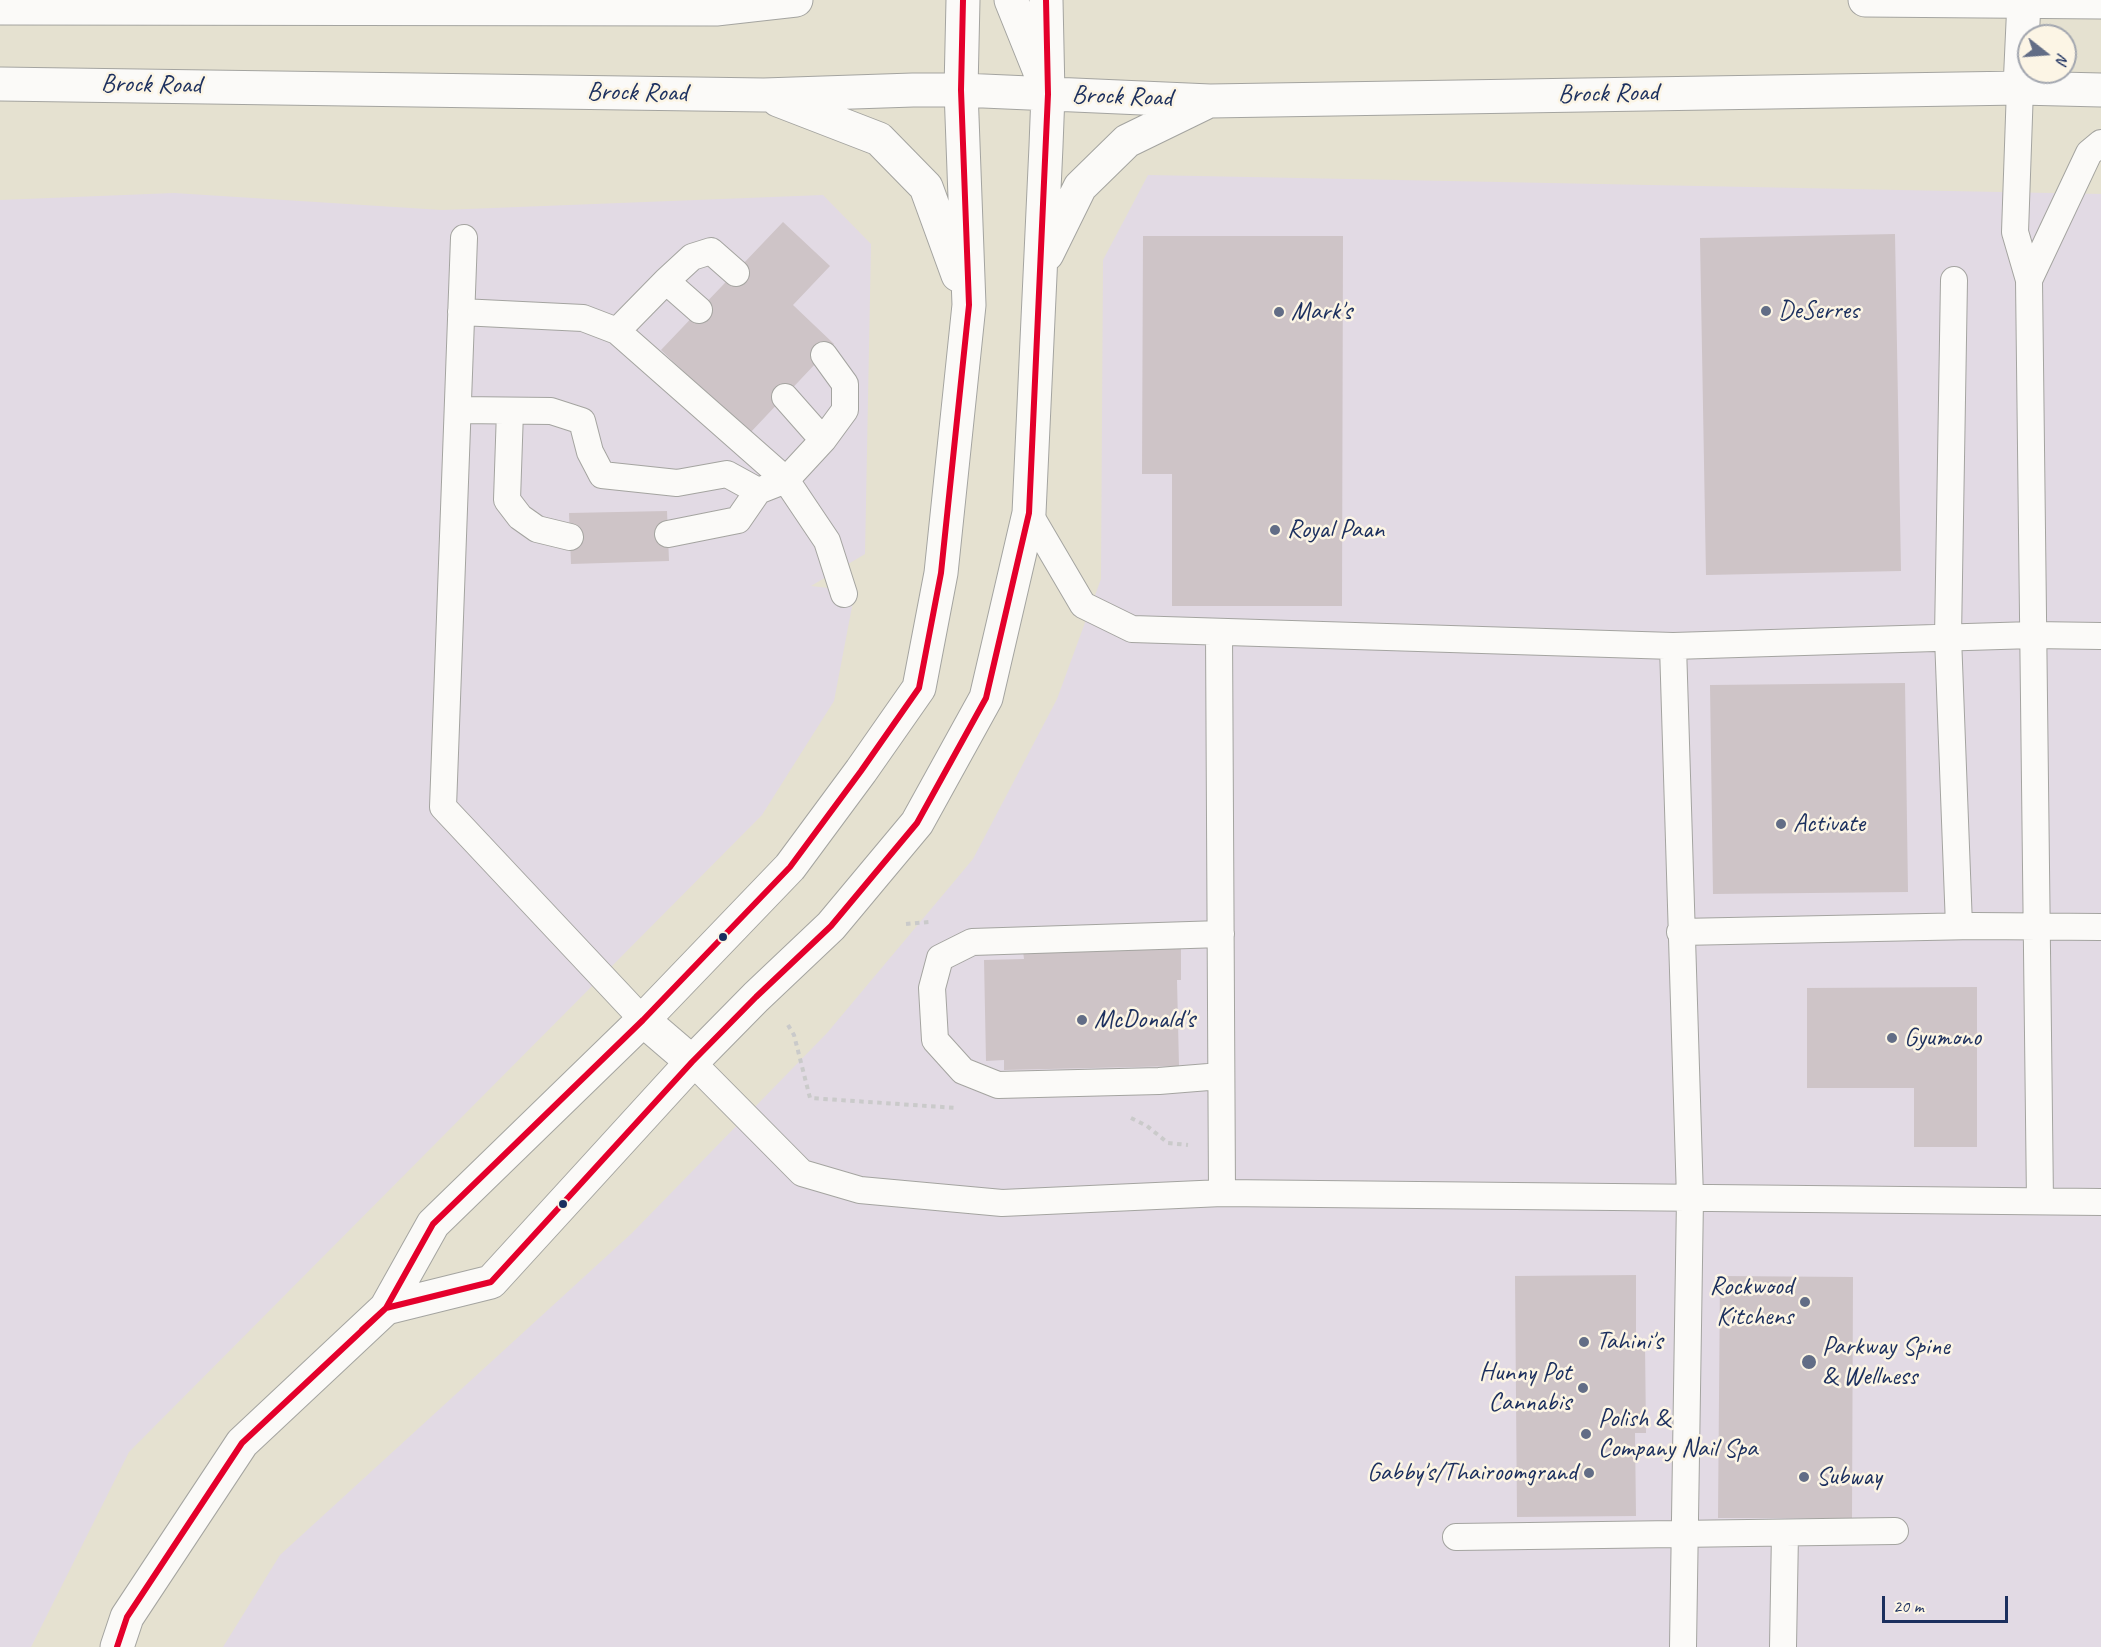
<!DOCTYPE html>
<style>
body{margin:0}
#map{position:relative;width:2101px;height:1647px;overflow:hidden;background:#e5e1d0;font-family:Caveat,sans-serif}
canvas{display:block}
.north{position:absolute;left:2017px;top:24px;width:60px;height:60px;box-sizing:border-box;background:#fcf5e5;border:2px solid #a2a6af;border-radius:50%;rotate:107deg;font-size:16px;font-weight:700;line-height:24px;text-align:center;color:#1b2f5e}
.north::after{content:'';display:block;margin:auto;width:21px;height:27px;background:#626d86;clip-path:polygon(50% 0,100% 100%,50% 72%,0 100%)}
.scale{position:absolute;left:1882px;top:1596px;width:126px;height:27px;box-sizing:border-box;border:3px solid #1b2f5e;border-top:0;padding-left:8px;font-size:18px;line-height:21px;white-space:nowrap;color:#1b2f5e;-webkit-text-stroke:4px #fcf5e5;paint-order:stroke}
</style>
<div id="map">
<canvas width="2101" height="1647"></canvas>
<div class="north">N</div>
<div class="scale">20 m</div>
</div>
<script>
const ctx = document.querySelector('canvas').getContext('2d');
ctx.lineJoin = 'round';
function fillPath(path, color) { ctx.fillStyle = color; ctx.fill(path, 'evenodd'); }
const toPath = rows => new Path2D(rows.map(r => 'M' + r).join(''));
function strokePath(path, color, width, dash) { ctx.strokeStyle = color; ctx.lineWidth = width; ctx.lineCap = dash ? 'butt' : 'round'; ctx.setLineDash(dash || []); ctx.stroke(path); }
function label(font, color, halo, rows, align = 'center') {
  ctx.font = font + ' Caveat,sans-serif'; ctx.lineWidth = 5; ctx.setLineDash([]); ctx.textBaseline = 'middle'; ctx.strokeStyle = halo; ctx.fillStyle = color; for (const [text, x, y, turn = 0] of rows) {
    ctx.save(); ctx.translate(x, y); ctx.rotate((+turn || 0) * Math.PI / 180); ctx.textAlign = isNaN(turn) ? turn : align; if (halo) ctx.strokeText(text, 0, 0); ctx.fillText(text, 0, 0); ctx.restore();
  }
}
const built = toPath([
 [1148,175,2101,194,2101,1647,223,1647,280,1555,632,1233,827,1033,973,859,1057,699,1101,579,1103,260],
 [174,193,442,210,823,195,871,244,865,554,811,586,855,591,834,701,762,815,129,1452,31,1647,0,1647,0,200]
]);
const building = toPath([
 [783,222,830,266,793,305,834,344,749,434,661,350],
 [1895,234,1901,571,1706,575,1700,238],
 [1143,236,1343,236,1342,606,1172,606,1172,474,1142,474],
 [667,511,669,561,571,564,569,513],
 [1905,683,1908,892,1713,894,1710,685],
 [1181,948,1181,980,1177,980,1179,1066,1004,1070,1004,1060,986,1061,984,960,1024,959,1023,951],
 [1977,987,1977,1147,1914,1147,1914,1088,1807,1088,1807,988],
 [1636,1275,1636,1343,1645,1343,1646,1433,1635,1433,1636,1516,1517,1517,1515,1276],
 [1720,1276,1853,1277,1852,1518,1718,1518]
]);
const path = toPath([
 [906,924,929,922],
 [788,1025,794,1035,810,1098,957,1108],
 [1131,1118,1147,1126,1168,1143,1188,1145]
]);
const lane = toPath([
 [2020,88,2015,232,2029,280,2040,1201],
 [464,238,443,807,643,1020],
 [1954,280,1948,637,1959,926],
 [2029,280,2089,153,2101,143],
 [666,281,692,257,711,251,736,273],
 [461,312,583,318,617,331,786,480,827,541,844,594],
 [617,331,666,281,699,310],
 [785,397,823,440],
 [459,410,551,411,582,421,590,452,602,475,677,483,727,474,758,491],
 [510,411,507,500,520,517,537,529,570,537],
 [1029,513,1083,605,1132,629,1673,646,2033,635,2101,636],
 [668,534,738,520,758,491,786,480,823,440,845,410,845,384,824,355],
 [1219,632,1222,1193],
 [1673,646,1690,1198,1683,1647],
 [1680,932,1975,926,2101,927],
 [1221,934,972,942,940,958,932,988,935,1040,963,1071,998,1085,1159,1081,1221,1076],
 [692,1062,802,1173,860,1190,1002,1203,1222,1193,2101,1202],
 [1456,1537,1895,1531],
 [1783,1647,1785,1533]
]);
const street = toPath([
 [643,1020,692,1062]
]);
const secondary = toPath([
 [1011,0,1040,72],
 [1865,0,2101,2],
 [0,8,716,9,796,0],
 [0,84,764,95,913,90,961,90,1210,101,2020,88,2101,90],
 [2020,88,2024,1],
 [778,100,879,139,926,187,958,275],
 [1047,254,1080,187,1127,141,1205,103],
 [386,1308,491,1282,692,1062,756,997,831,926,917,823,986,698,1029,513,1046,146,1048,94,1046,0],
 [117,1647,127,1617,242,1443,386,1308,433,1224,643,1020,790,867,861,771,919,688,941,573,969,305,961,90,963,0]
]);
const bus1 = toPath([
 [362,1330,386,1308,433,1224,643,1020,790,867,861,771,919,688,941,573,969,305,961,90,963,0],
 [117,1647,127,1617,242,1443,386,1308,491,1282,692,1062,756,997,831,926,917,823,986,698,1029,513,1048,94,1046,0]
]);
const markers = [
 [1766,311,6,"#626d86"],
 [1279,312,6,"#626d86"],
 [1275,530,6,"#626d86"],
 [1781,824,6,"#626d86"],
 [723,937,5,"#1b2f5e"],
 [1082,1020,6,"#626d86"],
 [1892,1038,6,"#626d86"],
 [563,1204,5,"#1b2f5e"],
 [1805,1302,6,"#626d86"],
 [1584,1342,6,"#626d86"],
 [1809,1362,8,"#626d86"],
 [1583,1388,6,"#626d86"],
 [1586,1434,6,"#626d86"],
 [1589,1473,6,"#626d86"],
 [1804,1477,6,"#626d86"]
];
const streetNames = [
 ["Brock Road",151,85,1],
 ["Brock Road",637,93,1],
 ["Brock Road",1608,94,-1],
 ["Brock Road",1122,97,2]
];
const poiNames = [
 ["DeSerres",1778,311],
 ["Mark's",1291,312],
 ["Royal Paan",1287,530],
 ["Activate",1793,824],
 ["McDonald's",1094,1020],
 ["Gyumono",1904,1038],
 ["Rockwood",1793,1287,"right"],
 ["Kitchens",1793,1317,"right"],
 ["Tahini's",1596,1342],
 ["Parkway Spine",1822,1347],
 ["& Wellness",1822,1377],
 ["Hunny Pot",1571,1373,"right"],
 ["Cannabis",1571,1403,"right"],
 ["Polish &",1598,1419],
 ["Company Nail Spa",1598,1449],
 ["Gabby's/Thairoomgrand",1577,1473,"right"],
 ["Subway",1816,1477]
];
fillPath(built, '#e2dae4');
fillPath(building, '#cec4c7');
strokePath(lane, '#a4a4a0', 28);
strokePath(street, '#a4a4a0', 35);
strokePath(secondary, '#a4a4a0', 35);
strokePath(path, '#cacaca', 4, [4.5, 4.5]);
strokePath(lane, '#fbfaf8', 26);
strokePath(street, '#fbfaf8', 33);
strokePath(secondary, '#fbfaf8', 33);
strokePath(bus1, '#e4002b', 6);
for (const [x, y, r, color] of markers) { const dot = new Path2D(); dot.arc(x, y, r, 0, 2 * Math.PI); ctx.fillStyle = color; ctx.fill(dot); strokePath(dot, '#fcf5e5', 2); }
label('26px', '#1b2f5e', '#fcf5e5', streetNames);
label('26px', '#1b2f5e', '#fcf5e5', poiNames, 'left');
</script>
